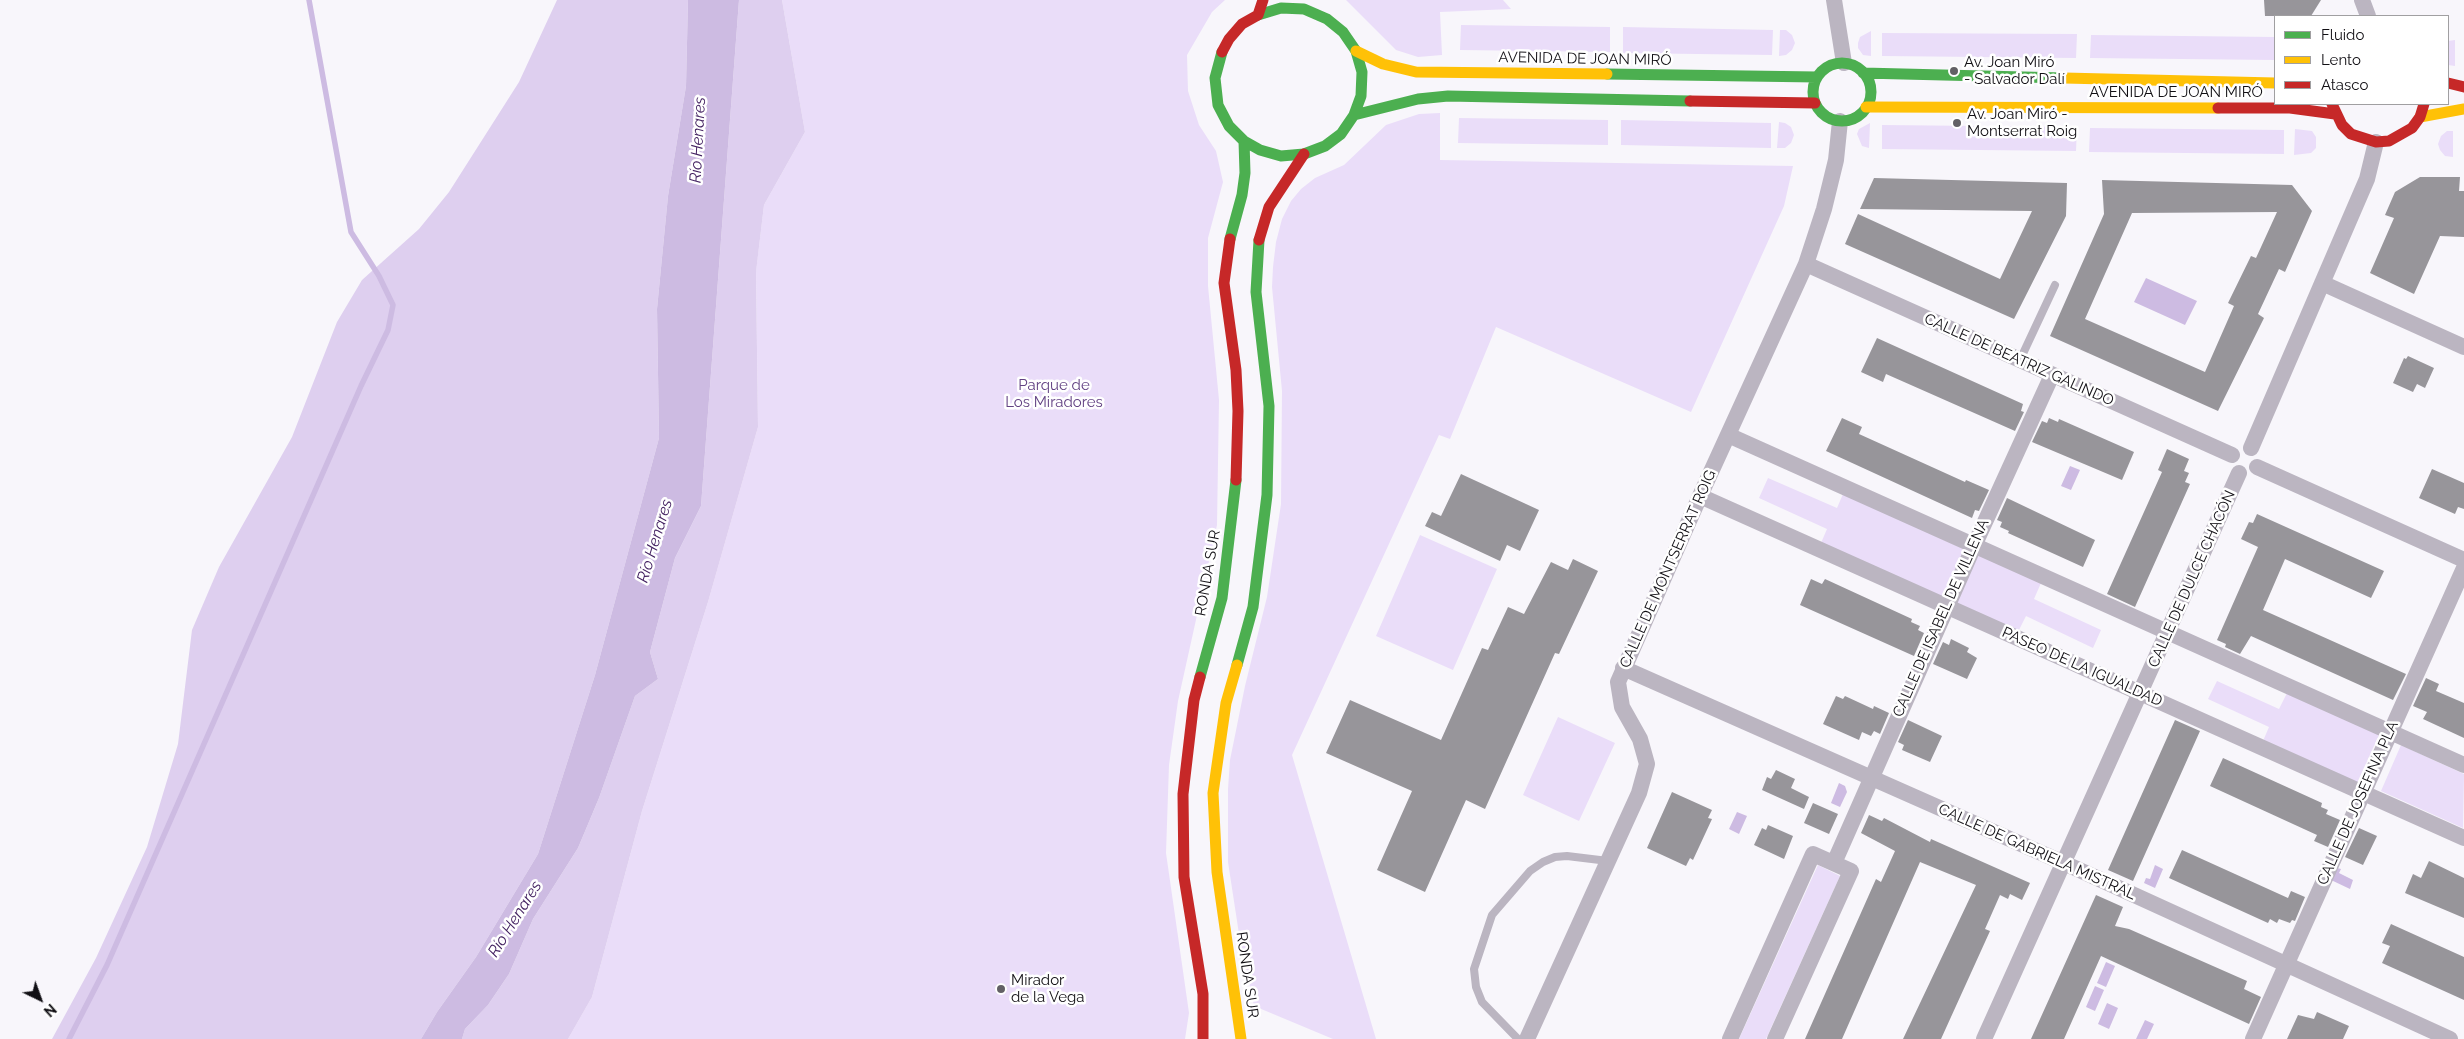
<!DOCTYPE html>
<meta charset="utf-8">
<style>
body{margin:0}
#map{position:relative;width:2464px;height:1039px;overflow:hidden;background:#f8f6fb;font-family:Raleway,sans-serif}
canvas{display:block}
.legend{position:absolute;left:2274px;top:15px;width:175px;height:90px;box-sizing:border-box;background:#fff;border:1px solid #a09fa1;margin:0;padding:6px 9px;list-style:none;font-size:15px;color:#110f14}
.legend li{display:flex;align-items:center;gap:10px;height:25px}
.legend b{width:25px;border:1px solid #a09fa1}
.north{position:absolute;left:15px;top:974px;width:50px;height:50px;-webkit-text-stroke:4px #fff;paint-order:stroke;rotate:138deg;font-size:14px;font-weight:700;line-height:20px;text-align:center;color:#110f14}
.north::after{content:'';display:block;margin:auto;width:18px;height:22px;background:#110f14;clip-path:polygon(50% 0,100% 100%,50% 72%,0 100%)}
</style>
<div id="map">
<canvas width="2464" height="1039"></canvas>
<ul class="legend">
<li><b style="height:6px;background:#4caf50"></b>Fluido</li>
<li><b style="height:6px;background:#ffc107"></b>Lento</li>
<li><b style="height:6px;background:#c62828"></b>Atasco</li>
</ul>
<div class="north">N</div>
</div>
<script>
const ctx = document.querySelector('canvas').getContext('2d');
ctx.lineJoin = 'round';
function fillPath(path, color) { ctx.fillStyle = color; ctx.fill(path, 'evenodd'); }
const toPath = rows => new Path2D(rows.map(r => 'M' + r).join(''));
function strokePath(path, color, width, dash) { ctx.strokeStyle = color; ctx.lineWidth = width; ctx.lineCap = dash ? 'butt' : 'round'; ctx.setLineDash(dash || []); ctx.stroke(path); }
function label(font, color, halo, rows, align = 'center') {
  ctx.font = font + ' Raleway,sans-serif'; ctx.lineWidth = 5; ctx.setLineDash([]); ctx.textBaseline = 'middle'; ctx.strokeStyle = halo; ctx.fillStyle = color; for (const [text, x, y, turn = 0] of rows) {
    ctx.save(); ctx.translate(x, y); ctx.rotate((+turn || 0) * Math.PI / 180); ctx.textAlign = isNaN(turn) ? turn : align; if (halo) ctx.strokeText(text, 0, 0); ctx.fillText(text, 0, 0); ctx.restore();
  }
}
const green = toPath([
 [782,0,1225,0,1212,12,1187,55,1188,91,1199,125,1216,151,1223,182,1208,238,1208,286,1219,400,1217,525,1178,701,1169,765,1166,853,1189,1013,1185,1039,568,1039,592,997,642,811,708,602,758,427,756,271,764,205,805,132],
 [1346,0,1503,0,1511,9,1440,12,1442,55,1418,57,1396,50],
 [1461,25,1610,27,1610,52,1460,50],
 [1623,27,1773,30,1772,55,1623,53],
 [1780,30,1786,30,1792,35,1795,43,1792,50,1786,55,1779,56],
 [1871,31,1871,56,1863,55,1858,48,1858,43,1860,37],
 [1882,33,2077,34,2076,58,1882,56],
 [2091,35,2275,37,2275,60,2090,58],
 [2455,40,2455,66,2448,65,2448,41],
 [1440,113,1440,160,1793,166,1784,206,1691,412,1496,327,1450,439,1439,435,1292,755,1376,1039,1333,1039,1254,1006,1239,934,1228,862,1228,789,1230,760,1245,686,1267,597,1281,504,1282,391,1272,287,1273,267,1276,242,1282,219,1291,201,1301,189,1315,178,1344,165,1386,125,1419,114],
 [1459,118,1608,120,1608,145,1458,143],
 [1621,120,1771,123,1771,148,1621,145],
 [1779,122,1785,123,1791,127,1794,135,1791,143,1785,148,1777,148],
 [1870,123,1869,148,1862,146,1857,134,1859,129],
 [1882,125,2077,127,2076,151,1882,149],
 [2090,128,2284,130,2284,154,2089,152],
 [2295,129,2312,131,2316,137,2316,148,2311,153,2294,155],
 [2447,131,2453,131,2453,157,2445,156,2440,150,2438,144,2441,136],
 [1768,478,1837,508,1843,494,1964,549,1943,597,1821,543,1827,529,1759,498],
 [1420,535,1497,569,1453,670,1376,636],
 [1978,554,2041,583,2034,599,2101,630,2093,648,2026,616,2018,632,1955,602],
 [2217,681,2279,709,2287,693,2379,735,2357,783,2263,741,2269,727,2208,699],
 [1558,717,1615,743,1579,821,1523,795],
 [2401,745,2464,774,2463,828,2381,791],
 [1818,865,1840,876,1766,1039,1739,1039]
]);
const forest = toPath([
 [557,0,688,0,686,86,668,196,657,309,659,438,595,675,538,854,476,957,437,1012,421,1039,52,1039,96,958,147,847,178,744,192,630,219,567,292,437,337,322,362,280,419,229,449,192,519,82],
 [739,0,782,0,805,132,764,205,756,272,758,427,708,602,642,811,592,997,568,1039,462,1039,465,1029,488,1005,509,974,533,919,578,848,599,798,635,696,658,679,650,652,675,558,701,506]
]);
const water = toPath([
 [688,0,739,0,701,506,675,558,650,652,658,679,635,696,599,798,578,848,533,919,509,974,488,1005,465,1029,462,1039,421,1039,437,1012,476,957,538,854,595,675,659,438,657,309,668,196,686,86],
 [2146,278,2197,301,2185,325,2134,302],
 [2070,466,2080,470,2071,490,2061,486],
 [1839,783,1845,786,1847,792,1840,807,1831,803],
 [1737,812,1747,816,1739,834,1729,829],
 [2155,865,2163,869,2155,888,2144,883,2146,878,2150,879],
 [2337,868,2341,869,2339,873,2353,880,2350,889,2331,880],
 [2106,962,2115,966,2106,987,2097,983],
 [2095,986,2104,990,2095,1011,2086,1007],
 [2107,1003,2118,1008,2109,1029,2098,1024],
 [2145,1020,2154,1024,2147,1039,2136,1039]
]);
const stream = toPath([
 [69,1039,107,965,361,386,388,330,393,305,379,276,351,232,309,0]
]);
const building = toPath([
 [2264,0,2321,0,2311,16,2265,16],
 [2420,177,2460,177,2459,191,2464,191,2464,237,2440,236,2414,294,2370,273,2394,218,2385,215,2395,192],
 [1874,178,2067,183,2066,216,2014,319,1845,244,1858,214,2000,279,2032,211,1860,209],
 [2102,180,2292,185,2312,211,2285,272,2279,269,2258,314,2264,318,2218,411,2050,336,2104,214],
 [2277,212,2256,258,2251,256,2228,303,2234,306,2205,372,2085,319,2132,213],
 [1877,338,2023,404,2021,411,2024,412,2015,431,1886,374,1883,382,1861,372],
 [2408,356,2434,368,2425,388,2417,384,2413,392,2393,383,2404,358,2406,359],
 [1842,418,1862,427,1859,434,1965,482,1966,480,1989,490,1979,511,1975,510,1972,518,1826,451],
 [2049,418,2058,422,2059,419,2134,452,2122,480,2032,442,2042,421,2047,423],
 [2167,449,2189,459,2184,471,2189,473,2185,482,2190,484,2135,607,2107,594,2162,472,2158,470],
 [2432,469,2464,483,2464,509,2458,507,2455,514,2419,498],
 [1461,474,1539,510,1520,551,1507,545,1500,561,1425,526,1432,512,1441,516],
 [2007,498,2095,540,2083,567,2008,533,2009,531,2000,527,2002,522,1997,520],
 [2257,514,2384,571,2371,598,2285,559,2263,610,2406,674,2393,700,2251,636,2240,654,2225,647,2226,644,2217,640,2258,547,2241,539,2249,522,2253,523],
 [1573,559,1598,571,1559,654,1555,653,1485,809,1466,800,1425,892,1377,870,1412,791,1326,753,1350,700,1441,740,1482,648,1488,650,1508,607,1524,614,1551,562,1568,570],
 [1811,579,1822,584,1825,579,1912,619,1911,622,1920,626,1918,630,1924,633,1914,656,1800,605],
 [1951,639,1969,648,1967,652,1977,658,1967,679,1933,664,1943,642,1949,645],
 [2426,678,2439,684,2436,691,2464,703,2464,738,2423,719,2427,712,2413,706],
 [1836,696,1843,699,1845,696,1873,709,1874,706,1889,713,1880,734,1874,731,1871,736,1862,732,1859,740,1823,724],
 [1908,720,1942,736,1930,762,1902,750,1904,745,1898,742],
 [2175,720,2200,731,2133,881,2108,870],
 [2223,758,2322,803,2321,807,2328,810,2326,814,2340,820,2328,847,2314,841,2317,835,2210,786],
 [1776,770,1795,779,1791,788,1809,797,1804,809,1762,790,1767,777,1771,779],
 [1672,792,1712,810,1708,818,1712,819,1693,860,1690,858,1686,866,1647,848],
 [1813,803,1838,814,1829,834,1804,823],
 [1869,815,1882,821,1884,818,1930,842,1931,839,2030,883,2022,900,2010,894,2008,899,2000,895,1985,929,1990,931,1941,1039,1903,1039,1976,885,1920,862,1842,1039,1805,1039,1876,879,1881,882,1895,851,1861,833],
 [1768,825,1793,836,1784,859,1754,845,1762,828,1766,830],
 [2359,828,2377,836,2363,865,2345,857],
 [2182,850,2288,898,2291,891,2305,897,2295,921,2292,920,2290,923,2279,919,2277,923,2270,919,2268,923,2169,878],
 [2429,861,2464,878,2464,918,2405,893,2413,874,2421,878],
 [2096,895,2123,907,2115,926,2129,929,2247,981,2244,989,2261,997,2249,1024,2101,956,2064,1039,2031,1039],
 [2391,924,2464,957,2464,1000,2382,963,2390,946,2382,943],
 [2317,1012,2349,1026,2343,1039,2287,1039,2298,1015,2314,1019]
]);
const lane = toPath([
 [2020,360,2055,285],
 [1518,1039,1482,1002,1476,987,1474,969,1492,915,1530,871,1543,862,1555,857,1567,856,1608,861]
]);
const street = toPath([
 [1834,0,1844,63],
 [2362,0,2368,16],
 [1806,264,2232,455],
 [2322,283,2464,347],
 [1728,435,2464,765],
 [2251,448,2367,179,2376,142],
 [2257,467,2464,560],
 [1700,496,2464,838],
 [1623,668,2064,863,2450,1039],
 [1834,863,1974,546,2052,375],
 [1527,1039,1639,793,1647,764,1640,739,1622,707,1618,682,1700,496,1806,264,1824,209,1836,160,1840,121],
 [1730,1039,1813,854,1851,871,1775,1039],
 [1984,1039,2239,473],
 [2253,1039,2464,568]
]);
const fast = toPath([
 [1222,52,1215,78,1218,105,1229,126,1244,141,1260,150,1281,156,1304,154,1325,146,1341,134,1354,115,1361,96,1362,72,1356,51,1343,32,1327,19,1304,9,1281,8,1258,15],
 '1813 92a29 29 0 1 1 58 0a29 29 0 1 1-58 0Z',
 [1863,73,2064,78],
 [1607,74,1817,77],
 [1354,115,1418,99,1448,96,1690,101],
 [1230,239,1242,195,1245,173,1244,141],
 [1237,665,1253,607,1267,495,1269,406,1256,292,1259,240],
 [1200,677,1222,598,1236,480]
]);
const slow = toPath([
 [1356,51,1383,64,1416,72,1607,74],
 [2064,78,2275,83],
 [1866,107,2218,108],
 [2420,117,2464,109],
 [1237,665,1226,703,1213,793,1217,872,1241,1039]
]);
const jam = toPath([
 [1222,52,1229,39,1242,24,1258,15,1263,0],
 [2448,83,2464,87],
 [1690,101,1815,103],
 [2332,104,2342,125,2351,134,2376,142,2389,141,2412,128,2420,117,2424,104],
 [2218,108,2290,108,2335,114],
 [1230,239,1224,283,1236,370,1238,411,1236,480],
 [1259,240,1269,207,1304,154],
 [1200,677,1194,700,1183,794,1184,877,1203,994,1203,1039]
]);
const markers = [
 [1954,71,5,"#626065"],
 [1957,123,5,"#626065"],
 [1001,989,5,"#626065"]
];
const streetNames = [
 ["AVENIDA DE JOAN MIRÓ",1585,59,1],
 ["AVENIDA DE JOAN MIRÓ",2176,92],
 ["CALLE DE BEATRIZ GALINDO",2019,360,24],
 ["CALLE DE MONTSERRAT ROIG",1668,569,-66],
 ["RONDA SUR",1208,573,-80],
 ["CALLE DE DULCE CHACÓN",2192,579,-66],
 ["CALLE DE ISABEL DE VILLENA",1941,618,-66],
 ["PASEO DE LA IGUALDAD",2082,667,24],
 ["CALLE DE JOSEFINA PLA",2358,803,-66],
 ["CALLE DE GABRIELA MISTRAL",2037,852,24],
 ["RONDA SUR",1247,975,82]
];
const poiNames = [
 ["Av. Joan Miró",1964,62],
 ["- Salvador Dalí",1964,79],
 ["Av. Joan Miró -",1967,114],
 ["Montserrat Roig",1967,131],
 ["Mirador",1011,980],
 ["de la Vega",1011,997]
];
const parkNames = [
 ["Parque de",1054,385],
 ["Los Miradores",1054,402]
];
const waterNames = [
 ["Río Henares",698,140,-87],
 ["Río Henares",655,541,-73],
 ["Río Henares",515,919,-58]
];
fillPath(green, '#eaddf9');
fillPath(forest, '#decfef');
fillPath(water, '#cdbbe2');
strokePath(stream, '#cdbbe2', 5.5);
fillPath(building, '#97959a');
strokePath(lane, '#bbb5c1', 8);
strokePath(street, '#bbb5c1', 16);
strokePath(fast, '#4caf50', 11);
strokePath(slow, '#ffc107', 11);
strokePath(jam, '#c62828', 11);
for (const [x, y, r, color] of markers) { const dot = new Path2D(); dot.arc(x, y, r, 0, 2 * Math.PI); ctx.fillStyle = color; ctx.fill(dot); strokePath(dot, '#fff', 2); }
label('15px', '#110f14', '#fff', streetNames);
label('15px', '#110f14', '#fff', poiNames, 'left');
label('15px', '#624183', '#fff', parkNames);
label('italic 16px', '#422060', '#fff', waterNames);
</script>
